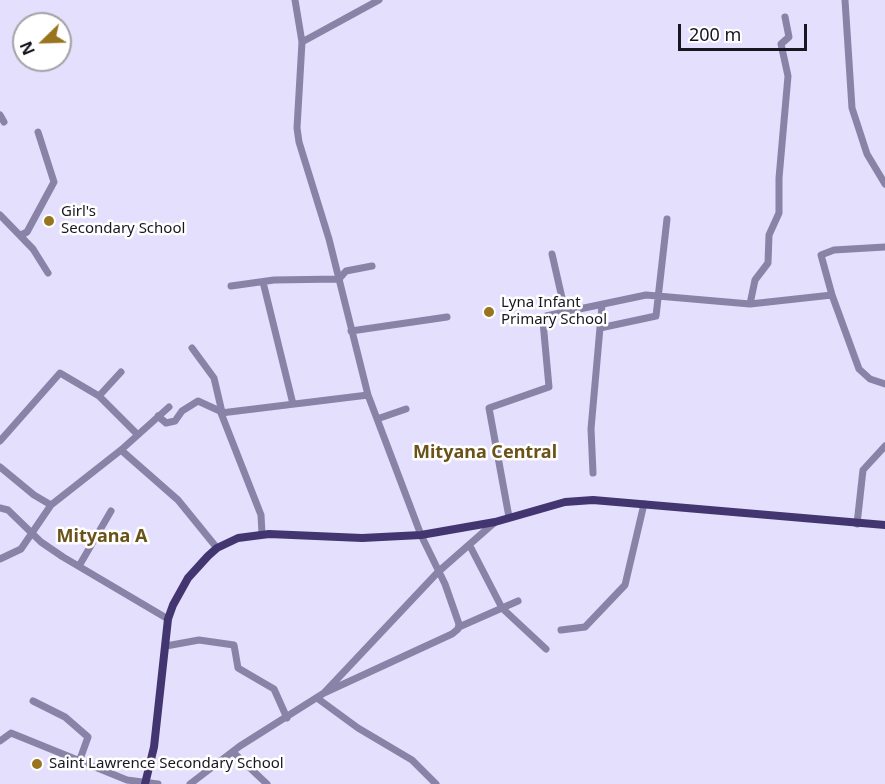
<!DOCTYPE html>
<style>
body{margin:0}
#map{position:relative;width:885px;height:784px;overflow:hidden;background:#e3dffc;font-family:"Noto Sans",sans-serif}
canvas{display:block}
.north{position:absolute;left:12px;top:12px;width:60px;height:60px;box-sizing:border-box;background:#fff;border:2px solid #a3a2a6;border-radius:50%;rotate:247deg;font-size:16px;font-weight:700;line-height:24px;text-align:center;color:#181721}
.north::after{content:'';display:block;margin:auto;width:21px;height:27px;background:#98741e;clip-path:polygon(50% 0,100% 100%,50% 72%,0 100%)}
.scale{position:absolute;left:678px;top:24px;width:129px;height:27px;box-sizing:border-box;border:3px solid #181721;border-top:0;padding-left:8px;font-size:18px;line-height:21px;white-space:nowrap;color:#181721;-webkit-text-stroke:4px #fff;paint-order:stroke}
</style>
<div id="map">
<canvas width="885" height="784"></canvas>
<div class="north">N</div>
<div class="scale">200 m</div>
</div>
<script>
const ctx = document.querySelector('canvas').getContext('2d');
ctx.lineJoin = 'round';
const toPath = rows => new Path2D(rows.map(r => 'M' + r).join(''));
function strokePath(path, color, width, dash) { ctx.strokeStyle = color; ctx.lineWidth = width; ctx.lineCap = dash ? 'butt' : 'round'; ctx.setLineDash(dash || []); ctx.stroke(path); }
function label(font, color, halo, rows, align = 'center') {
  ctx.font = font + ' "Noto Sans",sans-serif'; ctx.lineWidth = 5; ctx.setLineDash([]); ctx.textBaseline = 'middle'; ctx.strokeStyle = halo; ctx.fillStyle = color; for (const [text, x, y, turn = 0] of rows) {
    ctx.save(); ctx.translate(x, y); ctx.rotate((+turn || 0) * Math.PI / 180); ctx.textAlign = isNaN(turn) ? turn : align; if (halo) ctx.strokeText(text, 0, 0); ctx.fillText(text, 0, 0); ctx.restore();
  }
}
const minor = toPath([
 [295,0,302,42,297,128,299,142,329,239,368,395,421,535,445,584,459,624,458,629,452,634,324,693],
 [845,0,852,108,867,154,885,184],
 [302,42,379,0],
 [0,115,4,122],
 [0,215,33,249,48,273],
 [21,235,27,232,54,182,38,132],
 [885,247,834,250,821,255,832,295,859,369,870,379,885,384],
 [552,254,565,311],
 [263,282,293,404],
 [231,286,274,280,339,279,346,271,372,266],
 [750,304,755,280,768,263,769,235,779,213,779,178,788,76,781,44,789,37,785,17],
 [600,328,656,316,667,219],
 [351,331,447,317],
 [99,396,121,372],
 [158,416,166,423,175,421,182,411,198,401,222,412,214,378,192,348],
 [377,419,406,409],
 [0,441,60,373,99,396,137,434],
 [121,450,178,500,217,548],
 [0,467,34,495,51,505],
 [593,473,591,429,602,305],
 [0,508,8,510,41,542,63,557,168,619],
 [509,517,489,408,549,387,543,322,546,316,646,295,750,304,832,295],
 [857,524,863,470,885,446],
 [262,534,261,515,221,413,368,395],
 [470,546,502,608,546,649],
 [0,559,21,549,51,505,121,450,169,407],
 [79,566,111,511],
 [459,627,518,601],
 [561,630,585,627,625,585,644,504],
 [166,646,199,640,234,645,238,668,274,689,287,718],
 [317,698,358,728,412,760,436,784],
 [33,701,65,717,88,737,79,762],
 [0,741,11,733,127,780,158,784],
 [233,752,267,784],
 [190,784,240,746,324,693,438,572,495,522]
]);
const major = toPath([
 [145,784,154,747,168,619,173,605,188,578,208,556,217,548,238,538,269,534,362,538,421,535,495,522,565,502,593,500,885,525]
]);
const markers = [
 [49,221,6,"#98741e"],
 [489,312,6,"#98741e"],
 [37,764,6,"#98741e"]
];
const poiNames = [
 ["Girl's",61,212],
 ["Secondary School",61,229],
 ["Lyna Infant",501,303],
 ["Primary School",501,320],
 ["Saint Lawrence Secondary School",49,764]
];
const quarterNames = [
 ["Mityana Central",485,453],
 ["Mityana A",102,537]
];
strokePath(minor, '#8984a7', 7);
strokePath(major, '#433570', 8);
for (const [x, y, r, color] of markers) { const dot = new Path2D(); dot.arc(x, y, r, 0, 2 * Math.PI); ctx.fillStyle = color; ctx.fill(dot); strokePath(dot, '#fff', 2); }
label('15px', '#181721', '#fff', poiNames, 'left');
label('bold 18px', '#6b5219', '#fff', quarterNames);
</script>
